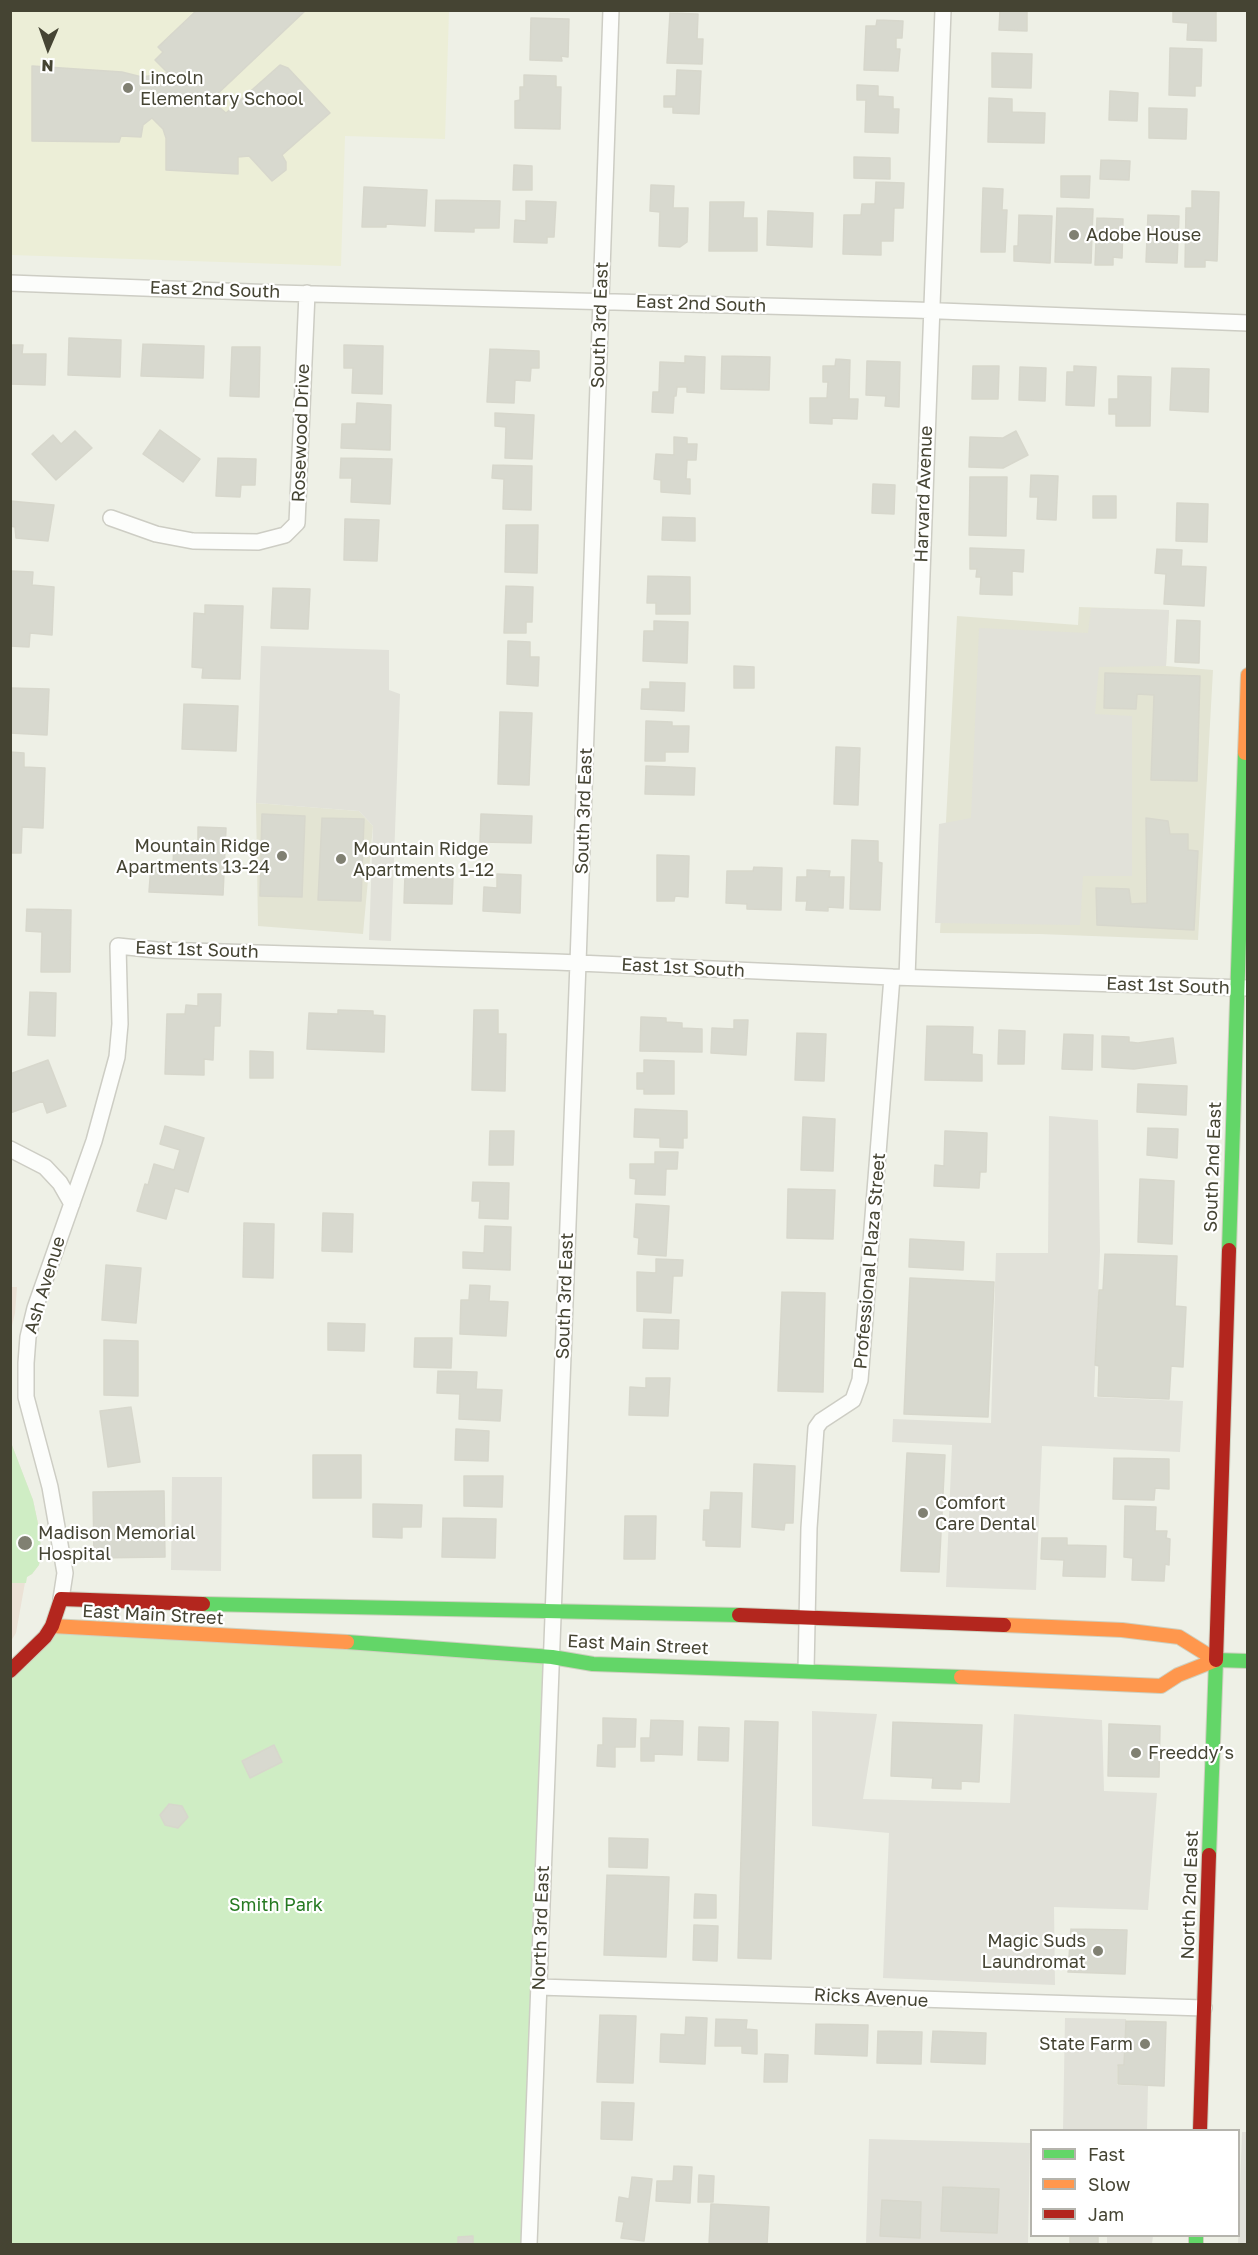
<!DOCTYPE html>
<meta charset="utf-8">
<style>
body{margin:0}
#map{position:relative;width:1258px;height:2255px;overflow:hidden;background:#eef0e6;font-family:"Golos Text",sans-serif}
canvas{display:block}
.frame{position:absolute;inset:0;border:12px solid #454433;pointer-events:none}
.legend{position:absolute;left:1030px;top:2129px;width:210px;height:108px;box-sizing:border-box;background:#fff;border:2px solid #b5b4ad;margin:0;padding:8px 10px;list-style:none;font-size:18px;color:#454433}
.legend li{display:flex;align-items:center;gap:12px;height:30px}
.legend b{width:30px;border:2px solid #b5b4ad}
.north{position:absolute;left:18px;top:18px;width:60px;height:60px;-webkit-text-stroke:4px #fff;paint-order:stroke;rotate:182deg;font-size:16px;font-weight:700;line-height:24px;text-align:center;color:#454433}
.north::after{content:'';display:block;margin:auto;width:21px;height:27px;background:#454433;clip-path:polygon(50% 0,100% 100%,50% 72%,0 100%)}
</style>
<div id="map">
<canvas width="1258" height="2255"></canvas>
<div class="frame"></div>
<ul class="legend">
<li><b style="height:8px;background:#63d668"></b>Fast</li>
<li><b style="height:8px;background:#ff974d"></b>Slow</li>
<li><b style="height:8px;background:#b3261e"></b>Jam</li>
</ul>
<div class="north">N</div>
</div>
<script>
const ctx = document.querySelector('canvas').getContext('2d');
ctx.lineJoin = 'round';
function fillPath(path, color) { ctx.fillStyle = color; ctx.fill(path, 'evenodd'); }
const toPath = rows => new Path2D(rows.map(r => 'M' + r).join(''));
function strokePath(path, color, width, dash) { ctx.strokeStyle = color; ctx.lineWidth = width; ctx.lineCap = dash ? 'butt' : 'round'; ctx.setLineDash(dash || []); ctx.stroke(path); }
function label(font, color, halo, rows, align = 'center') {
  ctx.font = font + ' "Golos Text",sans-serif'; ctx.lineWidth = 4.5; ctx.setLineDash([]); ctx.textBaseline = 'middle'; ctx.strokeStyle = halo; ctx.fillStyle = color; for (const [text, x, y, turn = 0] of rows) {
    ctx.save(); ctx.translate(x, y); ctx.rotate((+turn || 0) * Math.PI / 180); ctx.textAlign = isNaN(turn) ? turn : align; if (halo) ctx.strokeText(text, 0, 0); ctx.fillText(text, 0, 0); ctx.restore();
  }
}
const residential = toPath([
 [1079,607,1169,610,1166,666,1213,670,1198,940,1039,934,940,933,957,616,1078,625],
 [256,803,359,811,373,826,363,934,258,926]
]);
const education = toPath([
 [11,11,449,11,445,139,345,136,341,266,11,255]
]);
const medical = toPath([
 [11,1287,17,1287,15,1313,11,1330],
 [10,1440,33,1500,40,1533,41,1554,39,1565,32,1574,26,1577,16,1633,11,1641]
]);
const green = toPath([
 [10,1440,33,1500,40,1533,41,1554,39,1565,32,1574,27,1577,26,1583,11,1583],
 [59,1632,552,1657,530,2244,11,2244,10,1671]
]);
const parking = toPath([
 [1091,608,1169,610,1166,666,1099,667,1095,714,1132,716,1132,876,1083,876,1080,925,935,923,939,824,971,818,979,628,1088,633],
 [261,646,389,650,389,690,400,694,391,941,369,940,373,826,359,811,256,803],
 [1049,1116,1098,1120,1100,1251,1094,1397,1183,1401,1180,1452,1042,1446,1036,1590,946,1587,952,1445,892,1442,893,1419,991,1423,996,1253,1048,1253],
 [172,1477,222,1477,221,1571,171,1570],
 [812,1711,877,1714,863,1799,1010,1803,1014,1714,1102,1720,1104,1791,1157,1793,1148,1910,1054,1907,1055,1985,883,1978,889,1833,812,1826],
 [1065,2018,1126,2019,1125,2066,1117,2066,1117,2085,1148,2086,1147,2130,1063,2130],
 [1242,2132,1247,2132,1247,2244,1238,2244],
 [869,2139,1030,2143,1028,2244,866,2244],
 [1107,2236,1153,2236,1152,2244,1107,2244]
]);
const building = toPath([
 [197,10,306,10,211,100,226,113,280,65,288,68,330,113,282,155,286,162,286,170,272,181,249,156,238,157,238,174,166,170,166,138,163,129,152,118,143,125,141,137,121,136,119,142,32,141,32,66,122,72,142,77,168,73,155,60,163,52,158,47,197,10],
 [1000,10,1027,10,1027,31,999,30,1000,10],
 [1173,10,1216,10,1216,41,1187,40,1188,23,1173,22,1173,10],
 [670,13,698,14,697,39,703,39,702,64,667,63,670,13],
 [531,18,569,19,568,57,561,56,562,61,530,60,531,18],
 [877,20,903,21,902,38,896,38,896,49,900,49,898,71,864,70,866,26,876,26,877,20],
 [1170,48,1202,49,1201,86,1195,86,1195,96,1169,95,1170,48],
 [992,53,1032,54,1031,88,992,87,992,53],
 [677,70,701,71,699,114,673,113,673,107,664,107,664,96,676,96,677,70],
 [524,75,556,76,556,87,561,87,560,129,515,128,515,101,520,100,520,87,524,87,524,75],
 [857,85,878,86,878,96,893,97,893,109,899,109,898,133,865,132,866,100,857,100,857,85],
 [1110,91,1138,93,1137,121,1109,120,1110,91],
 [989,98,1012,99,1012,112,1045,113,1044,143,988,142,989,98],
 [1149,108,1187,109,1186,139,1149,138,1149,108],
 [854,157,890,158,890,179,854,178,854,157],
 [1101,160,1130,161,1129,180,1100,179,1101,160],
 [514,165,532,166,532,190,513,190,514,165],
 [1061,176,1090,176,1089,198,1061,197,1061,176],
 [876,182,904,183,903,208,894,208,893,241,881,241,881,255,843,254,844,215,861,215,862,204,875,204,876,182],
 [651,185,674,186,673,208,688,208,687,242,680,247,659,246,660,212,650,211,651,185],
 [364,187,427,190,425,226,386,224,386,227,362,227,364,187],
 [983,188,1003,189,1002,210,1007,210,1005,252,981,252,983,188],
 [1192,191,1219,192,1217,261,1205,260,1205,267,1185,267,1186,208,1192,208,1192,191],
 [436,200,500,201,499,228,474,228,474,232,435,231,436,200],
 [526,201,556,202,554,237,547,237,547,243,514,242,515,220,526,221,526,201],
 [710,202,744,202,743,218,757,218,757,251,709,251,710,202],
 [1057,208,1093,209,1091,263,1055,262,1057,208],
 [768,211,813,213,812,247,767,245,768,211],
 [1019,215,1052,216,1050,263,1014,261,1014,246,1018,246,1019,215],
 [1148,215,1179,216,1177,263,1146,262,1148,215],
 [1097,218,1123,219,1122,258,1113,257,1113,265,1095,265,1097,218],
 [69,338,121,340,120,377,68,375,69,338],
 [143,344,204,346,203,378,141,376,143,344],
 [10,345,23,345,22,354,46,354,45,385,10,384,10,345],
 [344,345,383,346,382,394,352,393,353,368,344,368,344,345],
 [232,347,260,347,259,397,230,396,232,347],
 [490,349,539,351,539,368,531,368,530,381,515,380,514,403,487,402,490,349],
 [685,356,705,357,704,393,687,392,687,387,677,387,676,396,674,396,673,413,652,412,653,392,659,392,660,362,685,363,685,356],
 [722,356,770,357,769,390,721,389,722,356],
 [836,359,850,360,849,399,858,399,857,419,832,418,832,424,810,423,810,398,827,398,828,382,823,382,823,366,835,366,836,359],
 [867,361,900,362,899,407,885,406,886,396,866,395,867,361],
 [973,366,999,366,998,399,972,399,973,366],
 [1074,366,1096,367,1094,406,1066,405,1067,372,1074,372,1074,366],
 [1020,367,1046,368,1045,401,1019,400,1020,367],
 [1172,368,1209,369,1208,412,1170,410,1172,368],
 [1118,376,1151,377,1150,426,1116,426,1116,414,1109,414,1109,399,1118,399,1118,376],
 [357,403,391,405,390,450,341,448,342,424,356,424,357,403],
 [495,413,534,415,532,459,505,458,506,427,495,426,495,413],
 [160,430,200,459,183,482,143,454,160,430],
 [75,431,92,448,56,480,32,454,53,435,61,444,75,431],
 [1016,431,1028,455,1003,468,969,467,970,437,1003,438,1016,431],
 [674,437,687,438,687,444,697,444,696,460,687,460,686,479,690,479,690,494,661,492,661,480,654,479,656,454,674,455,674,437],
 [218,458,256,459,255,485,241,485,240,497,216,496,218,458],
 [341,458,392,459,390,504,351,502,352,478,340,478,341,458],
 [493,465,532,466,531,510,503,509,504,479,492,478,493,465],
 [1031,475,1058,476,1056,520,1037,519,1038,497,1030,497,1031,475],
 [970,477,1007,477,1006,536,969,535,970,477],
 [873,484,895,485,894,514,872,513,873,484],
 [1093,496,1116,496,1116,518,1093,518,1093,496],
 [10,501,54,505,48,541,16,538,15,527,10,526,10,501],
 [1177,503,1208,504,1207,542,1176,541,1177,503],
 [663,517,695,518,695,541,662,540,663,517],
 [345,519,379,520,377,561,344,560,345,519],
 [506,525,538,525,537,573,505,572,506,525],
 [970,548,1024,550,1023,572,1012,571,1012,595,980,594,981,577,976,577,977,569,970,569,970,548],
 [1157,549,1182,550,1181,566,1206,567,1204,606,1164,604,1166,574,1155,573,1157,549],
 [10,571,33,572,32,585,54,587,52,635,30,633,29,647,10,646,10,571],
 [648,576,690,577,690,614,656,614,656,603,647,603,648,576],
 [506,586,533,587,532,622,526,622,526,633,504,633,506,586],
 [273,588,310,589,308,629,271,628,273,588],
 [205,605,243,606,240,679,202,678,203,668,192,667,194,613,205,614,205,605],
 [1177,620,1200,621,1199,663,1175,662,1177,620],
 [654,621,688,622,687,663,643,661,644,631,654,631,654,621],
 [508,641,530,642,530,657,539,657,538,686,507,684,508,641],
 [734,666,754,667,754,688,734,688,734,666],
 [1105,673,1200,676,1197,781,1151,780,1154,695,1137,694,1136,709,1104,708,1105,673],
 [650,682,685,683,684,711,641,709,642,689,650,689,650,682],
 [10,688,49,689,47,735,10,733,10,688],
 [184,704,238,706,236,751,182,749,184,704],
 [500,712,532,713,529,785,498,784,500,712],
 [646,721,672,722,672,726,689,726,688,752,665,752,665,761,645,761,646,721],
 [836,747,860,748,858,805,834,804,836,747],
 [10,752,24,753,24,767,45,768,43,828,22,827,21,853,10,853,10,752],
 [646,766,695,768,694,795,645,794,646,766],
 [262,814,305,816,302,897,260,896,262,814],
 [481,814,532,816,531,843,480,842,481,814],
 [322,818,364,819,361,901,318,900,322,818],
 [1146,818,1168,821,1170,834,1188,834,1188,850,1198,851,1194,930,1097,925,1096,888,1129,889,1131,904,1147,903,1146,818],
 [198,827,226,828,223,895,149,892,151,865,173,866,174,841,198,842,198,827],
 [852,840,878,841,878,862,882,863,880,910,850,909,852,840],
 [657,855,689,856,688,897,675,896,674,901,657,901,657,855],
 [754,867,782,868,781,910,747,909,747,904,726,903,727,871,753,871,754,867],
 [807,870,830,871,829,877,844,877,843,908,828,907,828,911,806,910,807,901,796,901,797,877,807,877,807,870],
 [405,874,453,876,452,904,404,903,405,874],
 [497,874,521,875,520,913,483,911,484,887,497,888,497,874],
 [27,909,71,910,70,972,41,972,42,932,26,931,27,909],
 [30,992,56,993,55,1036,28,1035,30,992],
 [198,994,221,994,220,1026,214,1026,213,1060,204,1059,204,1075,165,1074,167,1014,185,1014,186,1005,198,1006,198,994],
 [338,1010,373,1011,373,1015,385,1016,384,1052,307,1049,309,1013,338,1014,338,1010],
 [474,1010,498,1010,498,1034,506,1034,505,1091,472,1090,474,1010],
 [641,1017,666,1018,666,1022,682,1023,682,1028,702,1029,702,1052,640,1051,641,1017],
 [734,1020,748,1020,746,1055,711,1053,712,1028,734,1029,734,1020],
 [927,1026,973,1027,972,1054,982,1055,982,1081,925,1080,927,1026],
 [999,1030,1025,1031,1024,1064,998,1064,999,1030],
 [797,1033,826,1034,824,1081,795,1080,797,1033],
 [1064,1034,1093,1035,1092,1070,1062,1069,1064,1034],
 [1102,1036,1129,1037,1129,1042,1138,1043,1173,1038,1176,1063,1134,1069,1102,1067,1102,1036],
 [250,1051,273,1052,273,1078,250,1078,250,1051],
 [48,1060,66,1106,47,1113,43,1101,10,1113,10,1074,48,1060],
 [644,1060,674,1061,674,1094,644,1094,644,1089,637,1089,637,1073,644,1073,644,1060],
 [1138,1084,1187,1086,1186,1115,1137,1112,1138,1084],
 [635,1109,687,1111,687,1138,683,1138,683,1148,660,1147,660,1138,634,1137,635,1109],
 [803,1117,835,1119,833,1171,801,1170,803,1117],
 [165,1126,204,1138,188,1192,175,1188,166,1219,137,1211,145,1184,148,1185,154,1164,174,1170,180,1150,160,1144,165,1126],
 [1148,1128,1178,1129,1177,1158,1147,1155,1148,1128],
 [490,1131,514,1131,513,1165,489,1165,490,1131],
 [945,1131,987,1133,986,1172,980,1172,979,1188,934,1186,935,1165,944,1166,945,1131],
 [655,1152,678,1152,677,1169,666,1169,665,1195,635,1194,636,1179,630,1178,630,1164,655,1164,655,1152],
 [1140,1179,1174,1181,1172,1244,1138,1242,1140,1179],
 [473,1182,509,1183,508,1219,479,1218,480,1201,472,1201,473,1182],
 [788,1189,835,1190,833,1239,787,1238,788,1189],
 [636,1204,669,1206,666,1256,638,1254,639,1238,634,1237,636,1204],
 [323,1213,353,1214,352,1252,322,1251,323,1213],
 [244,1223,274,1224,273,1278,243,1277,244,1223],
 [485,1226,511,1227,510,1270,463,1268,463,1252,484,1253,485,1226],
 [910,1239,964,1242,963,1270,909,1267,910,1239],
 [1105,1254,1177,1256,1175,1306,1186,1307,1183,1367,1171,1366,1169,1399,1098,1396,1099,1366,1095,1365,1099,1290,1103,1290,1105,1254],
 [656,1259,683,1260,682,1276,673,1276,671,1313,637,1311,637,1272,656,1273,656,1259],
 [106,1265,141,1268,136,1323,102,1320,106,1265],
 [910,1278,994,1282,988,1417,904,1414,910,1278],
 [470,1285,490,1286,489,1301,508,1302,506,1336,460,1334,461,1300,469,1300,470,1285],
 [782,1292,825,1293,823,1392,778,1391,782,1292],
 [644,1319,679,1320,678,1349,643,1348,644,1319],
 [328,1323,365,1324,364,1351,328,1350,328,1323],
 [415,1338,452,1338,451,1368,414,1367,415,1338],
 [104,1340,138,1341,138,1396,104,1395,104,1340],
 [438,1371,477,1372,476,1389,502,1390,500,1421,459,1419,460,1394,437,1393,438,1371],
 [646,1378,670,1378,668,1416,629,1415,630,1387,646,1388,646,1378],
 [131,1407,140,1462,108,1467,100,1411,131,1407],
 [456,1429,489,1431,488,1461,455,1460,456,1429],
 [907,1453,945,1455,939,1572,901,1571,907,1453],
 [313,1455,361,1455,361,1498,313,1498,313,1455],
 [1114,1458,1169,1459,1169,1489,1155,1488,1154,1500,1113,1499,1114,1458],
 [754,1464,795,1466,793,1523,785,1523,784,1530,752,1527,754,1464],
 [464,1476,503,1476,502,1507,464,1506,464,1476],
 [164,1491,165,1557,94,1558,93,1492,164,1491],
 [711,1492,742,1493,740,1547,706,1546,706,1540,703,1540,704,1510,710,1510,711,1492],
 [373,1504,422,1505,421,1527,402,1527,402,1538,373,1537,373,1504],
 [1125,1506,1156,1507,1155,1531,1167,1531,1166,1538,1170,1539,1169,1565,1165,1564,1164,1581,1132,1580,1133,1558,1124,1557,1125,1506],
 [625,1516,656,1516,655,1559,624,1559,625,1516],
 [443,1518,496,1519,495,1558,442,1557,443,1518],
 [1042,1538,1067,1538,1067,1545,1106,1546,1105,1577,1063,1576,1064,1560,1041,1559,1042,1538],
 [603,1718,636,1719,635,1747,615,1747,615,1767,597,1766,598,1745,603,1745,603,1718],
 [651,1720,683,1721,682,1755,654,1754,654,1761,641,1761,641,1738,650,1738,651,1720],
 [745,1721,778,1722,771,1959,738,1958,745,1721],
 [893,1722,982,1725,979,1782,961,1781,961,1789,932,1788,933,1778,891,1776,893,1722],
 [1109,1724,1160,1726,1159,1777,1108,1776,1109,1724],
 [699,1727,729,1728,728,1761,698,1760,699,1727],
 [274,1745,282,1762,250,1778,242,1761,274,1745],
 [169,1804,182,1806,188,1817,178,1828,165,1825,160,1815,169,1804],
 [609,1838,648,1839,647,1868,609,1867,609,1838],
 [607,1875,669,1877,666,1957,604,1955,607,1875],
 [695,1894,716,1895,716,1918,694,1918,695,1894],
 [694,1925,718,1926,717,1961,693,1960,694,1925],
 [1071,1929,1127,1930,1125,1974,1068,1972,1071,1929],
 [600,2015,636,2016,633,2083,597,2082,600,2015],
 [686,2017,707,2018,705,2064,660,2062,661,2034,685,2035,686,2017],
 [716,2019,747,2020,746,2029,757,2030,757,2054,742,2053,742,2046,715,2046,716,2019],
 [1126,2021,1166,2022,1164,2086,1118,2084,1118,2065,1124,2065,1126,2021],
 [816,2024,868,2025,867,2056,815,2054,816,2024],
 [878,2031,922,2032,921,2064,877,2063,878,2031],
 [933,2031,986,2033,985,2064,931,2062,933,2031],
 [765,2054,788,2055,787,2082,764,2082,765,2054],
 [602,2102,634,2103,632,2140,601,2139,602,2102],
 [674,2166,692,2167,690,2203,656,2201,657,2181,673,2181,674,2166],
 [699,2175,714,2176,713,2202,698,2202,699,2175],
 [632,2177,652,2179,644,2241,621,2238,624,2222,616,2221,619,2197,629,2199,632,2177],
 [943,2187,999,2189,997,2233,941,2231,943,2187],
 [882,2200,921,2202,920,2238,880,2236,882,2200],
 [711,2204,769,2207,767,2244,709,2244,711,2204],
 [473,2236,473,2244,458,2244,458,2237,473,2236],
 [1070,2236,1098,2236,1098,2244,1070,2244,1070,2236]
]);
const street = toPath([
 [10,283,277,293,915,310,1248,323],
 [111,518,156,534,193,541,258,542,285,535,297,523,307,293],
 [907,977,943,10],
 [10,1149,45,1167,60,1183,72,1204],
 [61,1599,65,1573,50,1487,26,1397,26,1363,28,1337,35,1308,94,1141,117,1057,120,1024,118,946,157,950,556,962,892,977,1248,988],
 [806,1670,809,1528,816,1428,821,1421,853,1400,860,1380,892,977],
 [539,1987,1204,2008],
 [529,2244,578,963,611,10]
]);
const fast = toPath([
 [1229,1250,1245,753],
 [203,1604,739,1615],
 [347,1642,552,1657,593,1664,961,1677],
 [1209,1855,1216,1660,1248,1661],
 [1196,2236,1196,2244]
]);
const slow = toPath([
 [1245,753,1248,675],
 [1004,1625,1122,1630,1179,1637,1216,1660],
 [52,1626,347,1642],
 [961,1677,1161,1686,1178,1675,1216,1660]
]);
const jam = toPath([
 [739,1615,1004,1625],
 [1216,1660,1229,1250],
 [10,1671,45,1637,52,1626,61,1599,203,1604],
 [1200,2130,1209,1855]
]);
const markers = [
 [128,88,6,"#808072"],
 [1074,235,6,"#808072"],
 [282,856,6,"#808072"],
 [341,859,6,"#808072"],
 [923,1513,6,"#808072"],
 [25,1543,8,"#808072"],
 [1136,1753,6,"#808072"],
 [1098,1951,6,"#808072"],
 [1145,2044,6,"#808072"]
];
const poiNames = [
 ["Lincoln",140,78],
 ["Elementary School",140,99],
 ["Adobe House",1086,235],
 ["Mountain Ridge",270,846,"right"],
 ["Apartments 13-24",270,867,"right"],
 ["Mountain Ridge",353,849],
 ["Apartments 1-12",353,870],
 ["Comfort",935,1503],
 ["Care Dental",935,1524],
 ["Madison Memorial",38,1533],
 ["Hospital",38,1554],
 ["Freeddy’s",1148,1753],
 ["Magic Suds",1086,1941,"right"],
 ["Laundromat",1086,1962,"right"],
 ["State Farm",1133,2044,"right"]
];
const streetNames = [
 ["East 2nd South",215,290,2],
 ["East 2nd South",701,304,2],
 ["South 3rd East",600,325,-88],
 ["Rosewood Drive",301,433,-88],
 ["Harvard Avenue",924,494,-88],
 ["South 3rd East",584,811,-88],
 ["East 1st South",197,950,2],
 ["East 1st South",683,968,3],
 ["East 1st South",1168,986,2],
 ["South 2nd East",1213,1167,-88],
 ["Professional Plaza Street",870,1261,-85],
 ["Ash Avenue",45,1285,-73],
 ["South 3rd East",565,1296,-88],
 ["East Main Street",153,1615,3],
 ["East Main Street",638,1645,3],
 ["North 2nd East",1190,1895,-88],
 ["North 3rd East",541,1928,-88],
 ["Ricks Avenue",871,1998,3]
];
const parkNames = [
 ["Smith Park",276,1905]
];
fillPath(residential, '#e3e4d3');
fillPath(education, '#eceed7');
fillPath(medical, '#ebe2d6');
fillPath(green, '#cfedc4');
fillPath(parking, '#e1e1d9');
fillPath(building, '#d8d9cf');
strokePath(building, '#d7d7cc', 1.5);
strokePath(street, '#cdcdc4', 18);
strokePath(fast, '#ced0bf', 16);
strokePath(slow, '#ced0bf', 16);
strokePath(jam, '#ced0bf', 16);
strokePath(street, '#fcfdfb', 15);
strokePath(fast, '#63d668', 14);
strokePath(slow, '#ff974d', 14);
strokePath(jam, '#b3261e', 14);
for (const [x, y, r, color] of markers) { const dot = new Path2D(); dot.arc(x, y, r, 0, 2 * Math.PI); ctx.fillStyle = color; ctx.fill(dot); strokePath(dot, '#fff', 2); }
label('18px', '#454433', '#fff', poiNames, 'left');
label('18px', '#454433', '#fff', streetNames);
label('18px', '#267a22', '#fff', parkNames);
</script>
